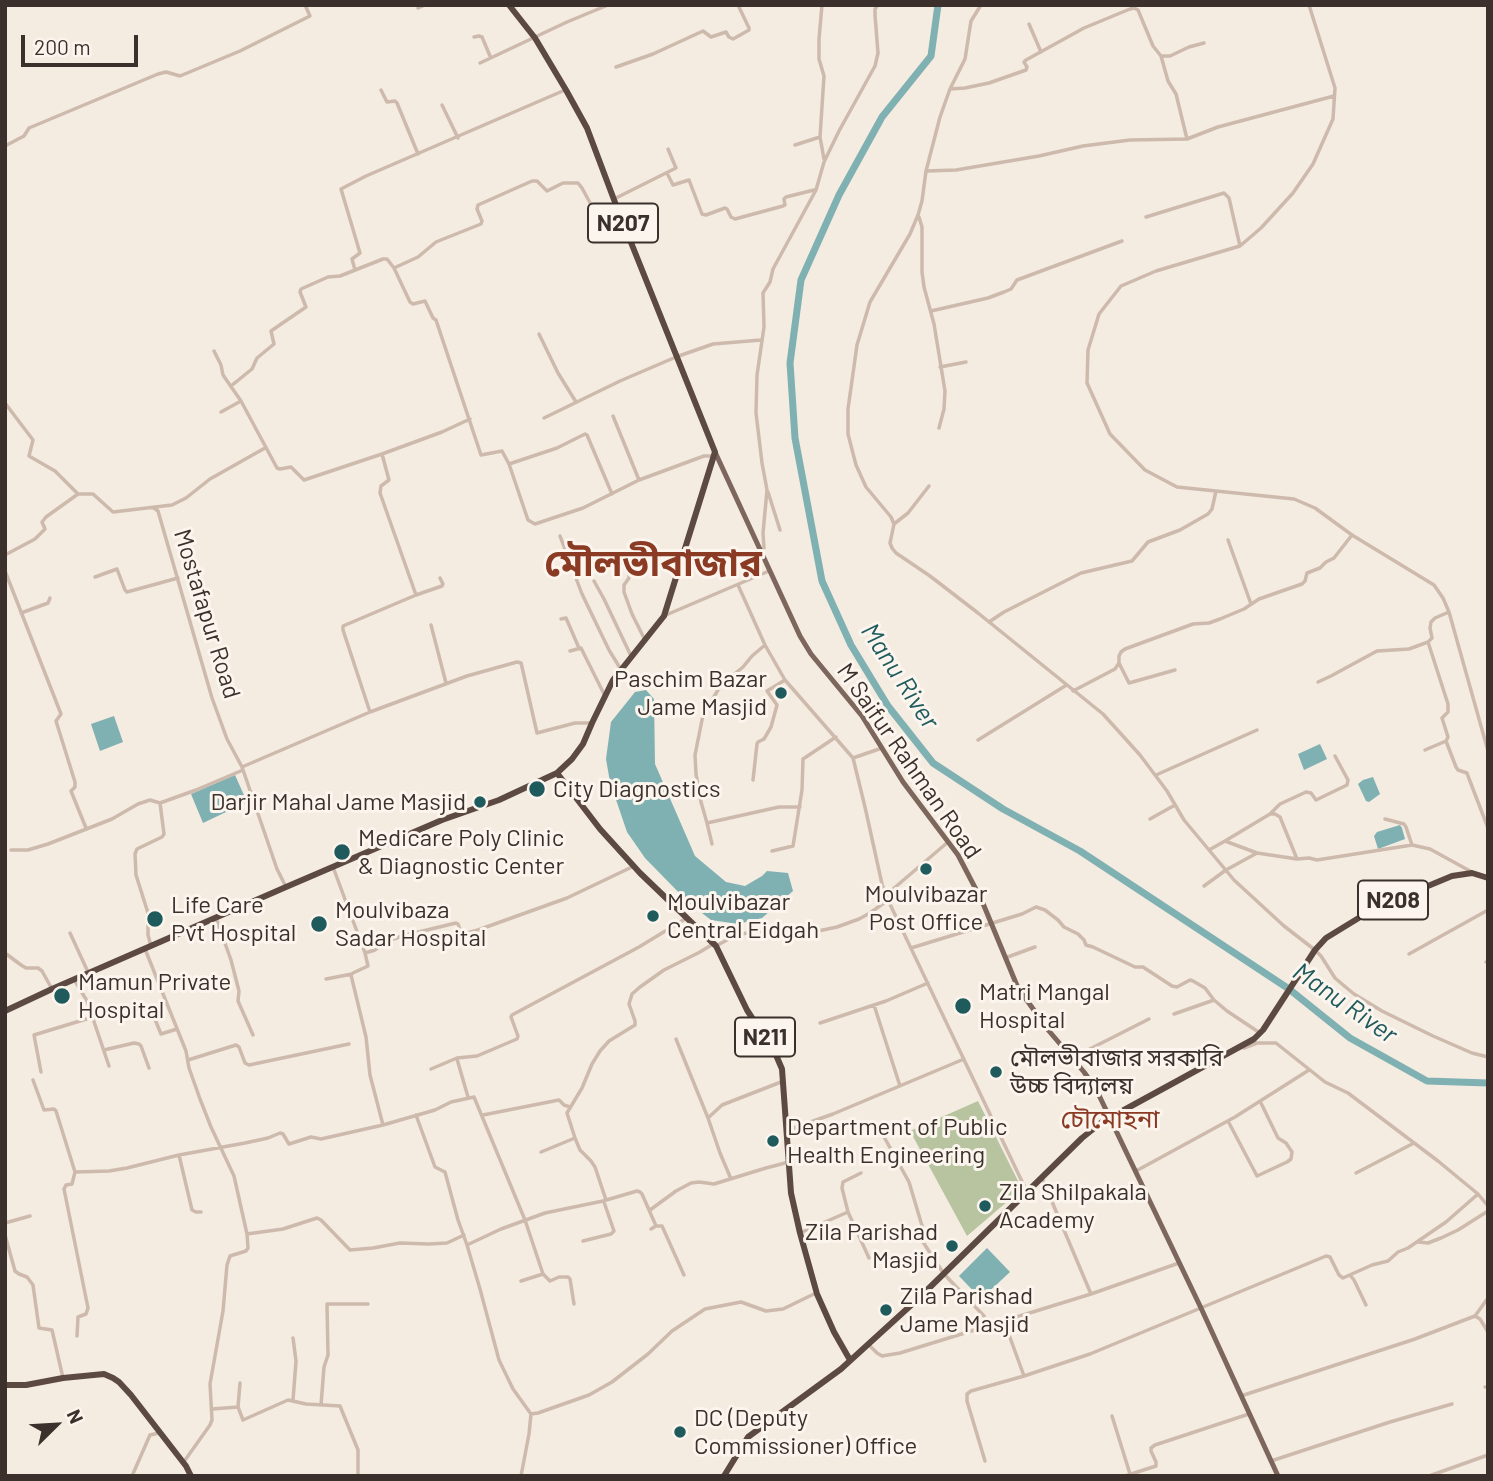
<!DOCTYPE html>
<meta charset="utf-8">
<style>
body{margin:0}
#map{position:relative;width:1493px;height:1481px;overflow:hidden;background:#f4ebe1;font-family:Barlow,sans-serif}
canvas{display:block}
.frame{position:absolute;inset:0;border:7px solid #3b302b;pointer-events:none}
.north{position:absolute;left:21px;top:1390px;width:70px;height:70px;-webkit-text-stroke:5px #fbf5ee;paint-order:stroke;rotate:66deg;font-size:19px;font-weight:700;line-height:28px;text-align:center;color:#3b302b}
.north::after{content:'';display:block;margin:auto;width:24px;height:32px;background:#3b302b;clip-path:polygon(50% 0,100% 100%,50% 72%,0 100%)}
.scale{position:absolute;left:21px;top:35px;width:117px;height:32px;box-sizing:border-box;border:4px solid #3b302b;border-top:0;padding-left:9px;font-size:21px;line-height:24px;white-space:nowrap;color:#3b302b;-webkit-text-stroke:5px #fbf5ee;paint-order:stroke}
</style>
<div id="map">
<canvas width="1493" height="1481"></canvas>
<div class="frame"></div>
<div class="north">N</div>
<div class="scale">200 m</div>
</div>
<script>
const ctx = document.querySelector('canvas').getContext('2d');
ctx.lineJoin = 'round';
function fillPath(path, color) { ctx.fillStyle = color; ctx.fill(path, 'evenodd'); }
const toPath = rows => new Path2D(rows.map(r => 'M' + r).join(''));
function strokePath(path, color, width, dash) { ctx.strokeStyle = color; ctx.lineWidth = width; ctx.lineCap = dash ? 'butt' : 'round'; ctx.setLineDash(dash || []); ctx.stroke(path); }
function label(font, color, halo, rows, align = 'center') {
  ctx.font = font + ' Barlow,"Noto Sans Bengali",sans-serif'; ctx.lineWidth = 6; ctx.setLineDash([]); ctx.textBaseline = 'middle'; ctx.strokeStyle = halo; ctx.fillStyle = color; for (const [text, x, y, turn = 0] of rows) {
    ctx.save(); ctx.translate(x, y); ctx.rotate((+turn || 0) * Math.PI / 180); ctx.textAlign = isNaN(turn) ? turn : align; if (halo) ctx.strokeText(text, 0, 0); ctx.fillText(text, 0, 0); ctx.restore();
  }
}
const green = toPath([
 [978,1101,1022,1189,967,1236,910,1131]
]);
const water = toPath([
 [646,690,654,699,655,764,695,856,726,882,745,886,762,876,767,871,788,873,793,891,762,918,738,924,711,920,689,903,645,858,627,832,610,782,606,759,611,722,635,692],
 [114,716,123,742,100,751,91,724],
 [1320,744,1327,759,1304,770,1298,754],
 [235,775,247,802,203,823,191,794],
 [1373,777,1380,794,1369,802,1366,801,1358,784,1363,780],
 [1400,825,1402,828,1405,839,1378,849,1374,836,1377,832],
 [987,1248,1010,1272,981,1299,959,1276]
]);
const river = toPath([
 [938,5,931,56,882,117,839,195,801,280,790,363,795,438,822,581,851,645,888,706,933,763,1003,809,1080,851,1289,989,1350,1038,1427,1081,1488,1083]
]);
const minor = toPath([
 [822,5,819,39,819,59,824,76,820,137,824,159],
 [981,5,971,21,965,59,950,89,940,117,926,171,922,201,918,215,910,234,870,302,857,345,848,409,848,434,856,465,866,487,891,517,894,524,890,543,892,548,896,553,930,576,978,613,1103,714,1140,755,1167,791,1184,820,1234,880,1284,926,1315,950,1321,956,1335,978,1342,984,1354,994,1382,1011,1433,1036,1472,1053,1488,1057],
 [1309,5,1335,88,1333,119,1313,164,1293,193,1261,228,1240,246,1156,271,1121,286,1099,314,1088,350,1087,383,1110,434,1145,470,1177,487,1294,499,1315,508,1352,535,1434,585,1443,598,1449,612,1488,751],
 [418,8,425,5],
 [1029,24,1041,52],
 [474,37,479,36,482,37,490,56],
 [1161,56,1168,81,1176,94,1187,139],
 [480,63,567,22,608,5],
 [616,67,653,54,703,31,711,37,726,32,729,37,733,39,749,30,749,28,738,5],
 [950,89,965,88,989,83,1026,70,1027,67,1024,62,1026,60,1084,28,1130,9,1134,8,1138,10,1153,46,1161,56,1170,56,1189,47,1204,43],
 [381,90,387,102,395,101,397,103,418,154],
 [442,105,458,138],
 [795,145,820,137],
 [5,146,24,136,29,128,158,74,166,72,180,76,240,51,310,16,305,5],
 [926,171,956,170,1039,156,1083,146,1130,140,1187,139,1218,127,1334,96],
 [667,173,673,185,689,180,702,214,706,215,725,208,727,209,731,217,735,219,783,206,785,205,784,199,786,197,814,190],
 [614,199,676,168,668,149],
 [919,217,922,227,922,272,924,287,934,324,945,391,944,409,939,428],
 [1146,217,1224,193,1229,198,1240,246],
 [394,268,410,302,413,304,425,301,433,318,436,320,481,455,502,451,509,464],
 [355,270,352,259,360,253,341,189,366,176,565,90],
 [931,311,988,298,1004,292,1011,289,1017,280,1122,241],
 [539,334,558,373,576,402],
 [214,351,221,365,223,375,241,401,277,468,280,469,291,467,304,480,382,454],
 [940,367,966,362],
 [231,386,252,369,257,358,274,344,271,331,306,307,300,292,301,289,328,277,340,276,383,259,387,259,394,268,418,257,436,242,481,224,482,221,477,209,478,205,532,181,537,181,547,191,563,183,578,183,582,188,595,212,615,205],
 [5,403,33,440,29,456,55,471,78,494],
 [221,412,241,401],
 [613,416,639,480],
 [544,418,620,381,676,357,713,344,761,340],
 [768,492,780,530],
 [78,494,93,494,113,512,172,505,186,498,210,479,265,448],
 [612,494,587,435,585,434,557,448,509,464,528,520,535,524,583,508,639,480,704,456,713,456],
 [154,508,158,511,212,698,227,739,242,767,277,869,286,887],
 [894,524,908,513,929,486],
 [560,536,582,594,609,650,620,668],
 [1228,540,1251,604],
 [759,550,764,548,763,533,767,490,762,463,756,413,757,375,764,327,763,293,770,282,773,269,816,190,824,162,839,131,875,66,878,53,875,15,875,9,878,5],
 [5,555,35,539,45,529,42,522,46,517,78,494],
 [629,569,629,578,624,585,624,592,632,614,645,640],
 [5,571,61,714,56,721,75,782,75,787,71,791,86,828],
 [95,577,117,569,125,590,127,592,178,578],
 [594,581,604,599,631,656],
 [738,585,765,645,785,680,853,758,865,807,882,884,888,900,1027,1192],
 [416,595,442,586,443,584,440,578],
 [21,613,48,603,50,598],
 [666,615,769,571],
 [561,619,566,618,579,648],
 [989,622,1004,612,1081,573,1132,561,1148,542,1180,530,1208,514,1212,509,1216,491],
 [431,625,446,683],
 [765,645,752,656,743,667,721,685,703,715,695,755,696,774,701,802,707,823,779,807,800,807],
 [570,651,581,648,605,696],
 [1119,663,1129,683,1175,670],
 [1318,682,1331,676,1377,651,1409,649,1428,642,1432,638,1430,628,1431,622,1435,618,1449,612],
 [1073,691,1115,669,1119,663,1119,656,1121,652,1125,649,1193,624,1209,623,1220,619,1244,609,1259,599,1302,584,1305,581,1307,573,1320,568,1326,562,1334,558,1352,535],
 [370,712,343,630,343,626,416,595,380,493,381,486,389,480,382,454,442,432,470,419],
 [978,740,1065,686],
 [1446,741,1456,767,1458,770,1467,773,1468,776,1488,828],
 [1425,750,1446,741,1448,737,1442,718,1448,712,1448,704,1428,642],
 [853,758,882,748],
 [242,767,370,712,467,676,517,662,521,663,522,667,537,733,575,723,592,723],
 [1156,775,1257,730],
 [753,780,757,744,758,742,764,739,771,727,777,705,767,691,785,680],
 [1270,814,1280,804,1306,792,1311,793,1316,800,1347,785,1348,780,1335,756],
 [1150,819,1175,805],
 [1385,819,1404,824,1406,827,1412,845],
 [707,823,712,844],
 [1225,841,1270,814,1275,814,1280,817,1297,859],
 [11,850,28,850,48,844,112,819,138,804,150,800,160,803,196,790,243,770],
 [1209,850,1225,841,1257,853,1297,859,1309,858,1317,860,1412,845,1430,849,1470,871],
 [772,851,793,846,802,790,803,759,836,737],
 [333,867,365,953,375,950,385,942,402,936,456,923,458,924,461,932,467,933,478,930,567,898,634,866],
 [1204,886,1226,870,1257,853],
 [886,895,948,842],
 [216,918,231,960,239,991,238,1001,253,1035],
 [70,933,88,972],
 [151,946,148,935,148,913,136,875,135,854,137,849,162,837,164,834,160,803],
 [716,946,736,935,753,932,782,930,809,933,837,927,859,919,870,913,888,900],
 [911,948,1022,914,1036,907,1045,910,1058,920,1064,927,1078,934,1084,940,1086,945,1093,947,1135,967,1143,967,1172,986,1177,987,1190,980,1193,981,1205,988,1214,1000,1227,1011,1260,1033],
 [145,949,186,1051,189,1068,200,1099,211,1127,234,1176,247,1234,248,1248,246,1251,230,1256,227,1265,223,1311,210,1384,212,1420,210,1425,183,1463],
 [5,953,21,965,26,968,38,968,42,971,52,989],
 [365,953,368,966,353,973,351,975,366,1037,370,1075,383,1125],
 [1409,954,1488,910],
 [1005,958,1035,947],
 [1486,962,1488,961],
 [326,979,352,974],
 [75,981,87,1001,109,1066],
 [167,1003,153,1010,152,1012,161,1034,177,1029],
 [874,1005,900,1086],
 [1174,1014,1214,1000],
 [820,1023,886,1001,928,983],
 [676,1039,708,1118],
 [1244,1048,1257,1043,1276,1043,1325,1082,1348,1093,1438,1161,1478,1194,1488,1206],
 [104,1050,134,1043,139,1044,141,1046,149,1068],
 [1072,1058,1149,1019],
 [457,1059,468,1097],
 [188,1060,236,1045,239,1047,245,1063,249,1065,349,1044],
 [431,1069,457,1058,477,1056,517,1039,518,1036,511,1017,512,1015,639,947,685,919],
 [41,1072,34,1035,93,1017],
 [33,1080,44,1110,54,1109,56,1111,75,1172,72,1184,66,1185,64,1189,88,1308,86,1314,78,1317,77,1336],
 [416,1115,435,1167,445,1172,458,1220,467,1245,480,1289,499,1360,513,1389,531,1414],
 [483,1115,559,1100,564,1105,570,1107],
 [1228,1121,1257,1176,1287,1162,1291,1159,1292,1152,1286,1143,1278,1138,1260,1101],
 [788,1130,833,1114,964,1059],
 [883,1135,909,1182,923,1229,921,1234,921,1239,944,1274,984,1316,988,1326],
 [541,1152,575,1138],
 [179,1155,192,1210,196,1212,201,1212],
 [1136,1171,1235,1117,1309,1070],
 [75,1172,109,1171,127,1168,179,1155,245,1143,268,1138,280,1133,283,1134,289,1144,311,1137,321,1139,383,1125,435,1110,451,1102,474,1097,525,1220,543,1274,550,1281,559,1277,568,1277,570,1279,574,1304],
 [861,1173,843,1182,842,1188,848,1212,869,1258],
 [1356,1173,1414,1143],
 [1042,1178,1091,1294],
 [731,1179,720,1153,708,1118,722,1105,781,1082],
 [606,1200,595,1167,591,1161,580,1150,575,1138,567,1113,582,1088,592,1064,600,1051,609,1041,635,1025,635,1021,629,1004,632,994,640,987,664,970,700,952,713,944],
 [650,1210,676,1191,691,1183,699,1182,714,1184,766,1168,789,1162],
 [5,1223,30,1216],
 [651,1229,656,1226,662,1226,684,1275],
 [800,1233,848,1212],
 [247,1234,283,1229,317,1218,321,1220,350,1250,373,1248,400,1243,429,1244,447,1243,464,1235],
 [5,1235,15,1271,19,1274,27,1277,33,1285,39,1328,52,1330,63,1378],
 [583,1241,611,1234,614,1231,604,1202],
 [1418,1242,1428,1243,1441,1238,1458,1230,1488,1211],
 [467,1245,501,1229,545,1213,603,1201,637,1191,640,1192,642,1194,656,1226],
 [1350,1275,1354,1280,1366,1305],
 [521,1281,543,1274],
 [1475,1316,1488,1298],
 [1004,1321,1024,1376],
 [293,1338,296,1361,293,1400],
 [868,1344,877,1353,882,1356,900,1353,1091,1294,1179,1263],
 [240,1383,238,1407,243,1420,288,1400,306,1404,340,1406,358,1450,358,1476],
 [1485,1387,1488,1387],
 [1241,1396,1415,1339,1475,1316,1480,1319,1488,1332],
 [321,1405,324,1367,328,1355,327,1304,368,1304],
 [212,1409,238,1407],
 [1112,1416,1130,1474],
 [985,1461,967,1401,967,1394,971,1391,1024,1376,1090,1354,1326,1256,1330,1257,1339,1275,1343,1278,1372,1265,1388,1261,1398,1252,1408,1248,1446,1222,1478,1194],
 [1271,1461,1390,1422,1452,1404],
 [132,1476,150,1435,159,1433],
 [521,1476,529,1434,531,1414,538,1413,589,1395,612,1382,648,1354,672,1331,705,1309,741,1302,766,1311,783,1309,816,1293],
 [1125,1476,1156,1466,1156,1462,1151,1451,1151,1448,1155,1445,1249,1414],
 [1429,1476,1488,1455]
]);
const major = toPath([
 [715,452,800,636,811,654,862,716,903,782,958,855,982,901,1018,988,1049,1031,1084,1072,1096,1089,1201,1308,1278,1476]
]);
const highway = toPath([
 [557,773,600,829,640,873,716,946,747,1010,776,1055,782,1069,791,1193,800,1233,817,1294,834,1332,850,1360],
 [5,1011,52,989,286,887,442,820,499,800,557,773,572,759,583,744,592,723,613,680,664,616,715,452,616,205,587,128,566,90,535,38,509,5],
 [5,1385,26,1385,63,1378,104,1374,113,1378,119,1382,131,1395,186,1466,191,1476],
 [724,1476,748,1437,841,1369,920,1297,1082,1138,1102,1122,1254,1039,1263,1030,1315,950,1326,938,1375,908,1452,876,1472,873,1488,878]
]);
const markers = [
 [781,693,7,"#1f5a5d"],
 [537,789,9,"#1f5a5d"],
 [480,802,7,"#1f5a5d"],
 [342,852,9,"#1f5a5d"],
 [926,869,7,"#1f5a5d"],
 [653,916,7,"#1f5a5d"],
 [155,919,9,"#1f5a5d"],
 [319,924,9,"#1f5a5d"],
 [62,996,9,"#1f5a5d"],
 [963,1006,9,"#1f5a5d"],
 [996,1072,7,"#1f5a5d"],
 [773,1141,7,"#1f5a5d"],
 [985,1206,7,"#1f5a5d"],
 [952,1246,7,"#1f5a5d"],
 [886,1310,7,"#1f5a5d"],
 [680,1432,7,"#1f5a5d"]
];
const shields = [
 [623,223,70],
 [1393,900,70],
 [765,1037,60]
];
const shieldNames = [
 ["N207",623,223],
 ["N208",1393,900],
 ["N211",765,1037]
];
const streetNames = [
 ["Mostafapur Road",207,614,73],
 ["M Saifur Rahman Road",909,761,55]
];
const poiNames = [
 ["Paschim Bazar",767,679,"right"],
 ["Jame Masjid",767,707,"right"],
 ["City Diagnostics",553,789],
 ["Darjir Mahal Jame Masjid",466,802,"right"],
 ["Medicare Poly Clinic",358,838],
 ["& Diagnostic Center",358,866],
 ["Moulvibazar",926,894,"center"],
 ["Post Office",926,922,"center"],
 ["Moulvibazar",667,902],
 ["Central Eidgah",667,930],
 ["Life Care",171,905],
 ["Pvt Hospital",171,933],
 ["Moulvibaza",335,910],
 ["Sadar Hospital",335,938],
 ["Mamun Private",78,982],
 ["Hospital",78,1010],
 ["Matri Mangal",979,992],
 ["Hospital",979,1020],
 ["মৌলভীবাজার সরকারি",1010,1058],
 ["উচ্চ বিদ্যালয়",1010,1086],
 ["Department of Public",787,1127],
 ["Health Engineering",787,1155],
 ["Zila Shilpakala",999,1192],
 ["Academy",999,1220],
 ["Zila Parishad",938,1232,"right"],
 ["Masjid",938,1260,"right"],
 ["Zila Parishad",900,1296],
 ["Jame Masjid",900,1324],
 ["DC (Deputy",694,1418],
 ["Commissioner) Office",694,1446]
];
const waterNames = [
 ["Manu River",900,676,57],
 ["Manu River",1345,1003,35]
];
const neighbourhoodNames = [
 ["চৌমোহনা",1110,1119]
];
const townNames = [
 ["মৌলভীবাজার",653,563]
];
fillPath(green, '#b8c4a0');
fillPath(water, '#7fb0b2');
strokePath(river, '#7fb0b2', 7);
strokePath(minor, '#cdbaac', 3.5);
strokePath(major, '#7d665c', 5);
strokePath(highway, '#5c4a42', 6);
for (const [x, y, r, color] of markers) { const dot = new Path2D(); dot.arc(x, y, r, 0, 2 * Math.PI); ctx.fillStyle = color; ctx.fill(dot); strokePath(dot, '#fbf5ee', 2.5); }
for (const [x, y, w] of shields) { const box = new Path2D(); box.roundRect(x - w / 2, y - 19.5, w, 39, 5); ctx.fillStyle = '#fbf5ee'; ctx.fill(box); strokePath(box, '#3b302b', 2); }
label('bold 23px', '#3b302b', null, shieldNames);
label('24px', '#3b302b', '#fbf5ee', streetNames);
label('24px', '#3b302b', '#fbf5ee', poiNames, 'left');
label('italic 26px', '#1f5a5d', '#fbf5ee', waterNames);
label('26px', '#8b3a23', '#fbf5ee', neighbourhoodNames);
label('bold 38px', '#8b3a23', '#fbf5ee', townNames);
</script>
